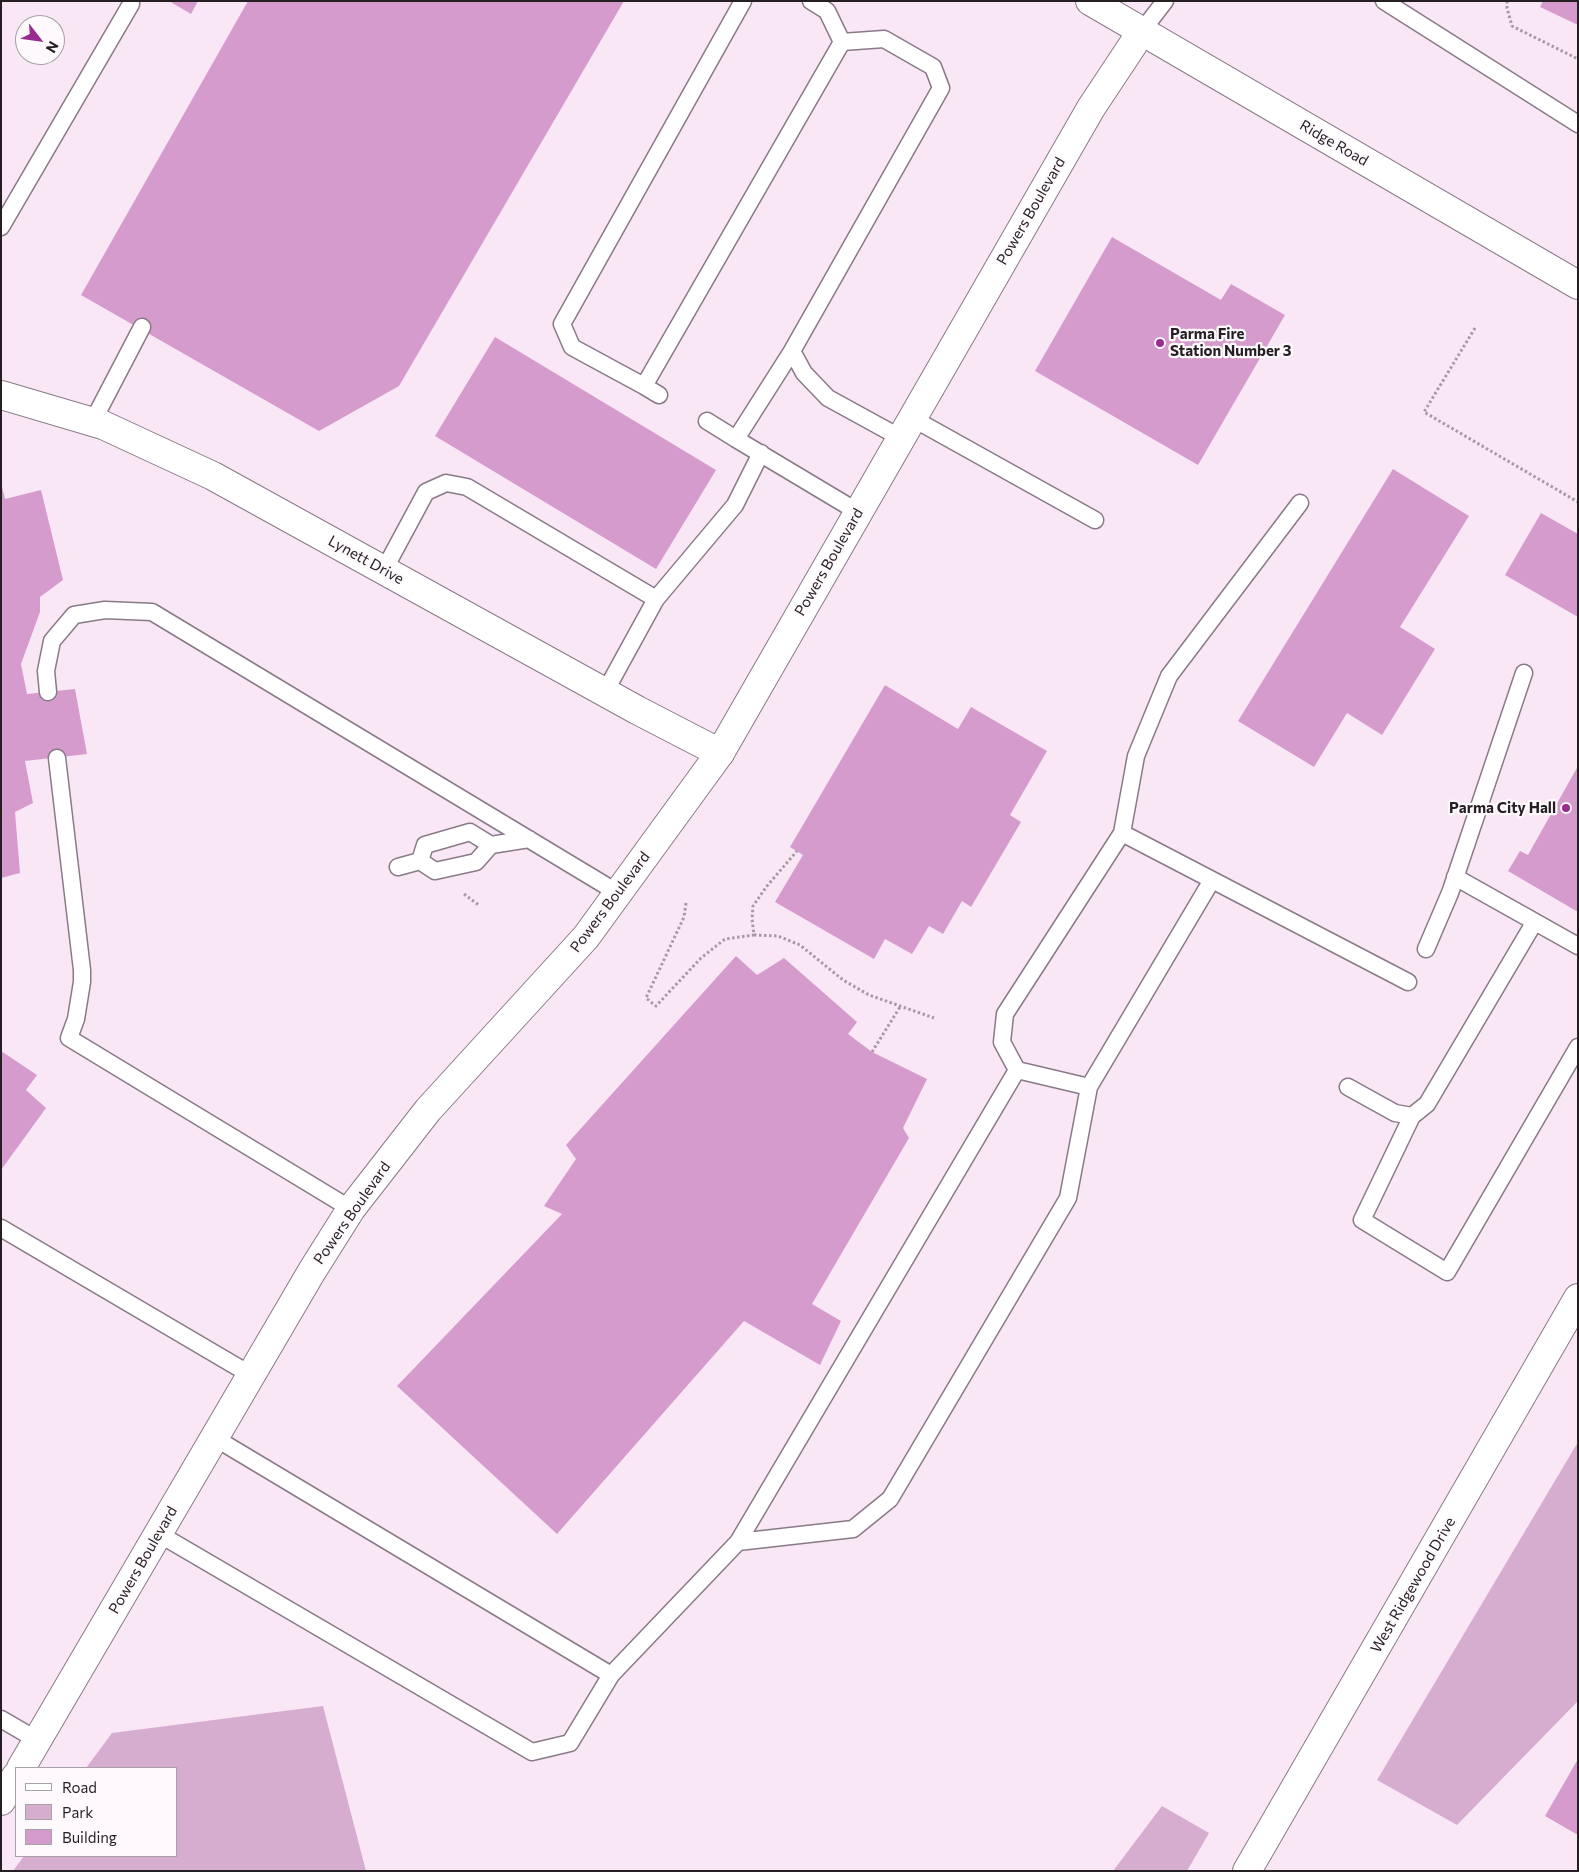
<!DOCTYPE html>
<style>
body{margin:0}
#map{position:relative;width:1579px;height:1872px;overflow:hidden;background:#f9e7f6;font-family:Commissioner,sans-serif}
canvas{display:block}
.frame{position:absolute;inset:0;border:2px solid #251f24;pointer-events:none}
.legend{position:absolute;left:15px;top:1767px;width:162px;height:90px;box-sizing:border-box;background:#fdf9fc;border:1px solid #a7a2a6;margin:0;padding:6px 9px;list-style:none;font-size:15px;color:#251f24}
.legend li{display:flex;align-items:center;gap:10px;height:25px}
.legend b{width:25px;border:1px solid #a7a2a6}
.north{position:absolute;left:15px;top:15px;width:50px;height:50px;box-sizing:border-box;background:#fdf9fc;border:1px solid #a7a2a6;border-radius:50%;rotate:120deg;font-size:14px;font-weight:700;line-height:20px;text-align:center;color:#251f24}
.north::after{content:'';display:block;margin:auto;width:18px;height:22px;background:#982d8f;clip-path:polygon(50% 0,100% 100%,50% 72%,0 100%)}
</style>
<div id="map">
<canvas width="1579" height="1872"></canvas>
<div class="frame"></div>
<ul class="legend">
<li><b style="height:6px;background:#fff"></b>Road</li>
<li><b style="height:14px;background:#d6adcf"></b>Park</li>
<li><b style="height:14px;background:#d69bcd"></b>Building</li>
</ul>
<div class="north">N</div>
</div>
<script>
const ctx = document.querySelector('canvas').getContext('2d');
ctx.lineJoin = 'round';
function fillPath(path, color) { ctx.fillStyle = color; ctx.fill(path, 'evenodd'); }
const toPath = rows => new Path2D(rows.map(r => 'M' + r).join(''));
function strokePath(path, color, width, dash) { ctx.strokeStyle = color; ctx.lineWidth = width; ctx.lineCap = dash ? 'butt' : 'round'; ctx.setLineDash(dash || []); ctx.stroke(path); }
function label(font, color, halo, rows, align = 'center') {
  ctx.font = font + ' Commissioner,sans-serif'; ctx.lineWidth = 4.5; ctx.setLineDash([]); ctx.textBaseline = 'middle'; ctx.strokeStyle = halo; ctx.fillStyle = color; for (const [text, x, y, turn = 0] of rows) {
    ctx.save(); ctx.translate(x, y); ctx.rotate((+turn || 0) * Math.PI / 180); ctx.textAlign = isNaN(turn) ? turn : align; if (halo) ctx.strokeText(text, 0, 0); ctx.fillText(text, 0, 0); ctx.restore();
  }
}
const green = toPath([
 [1578,1442,1578,1701,1457,1825,1377,1780],
 [323,1706,366,1871,13,1871,24,1856,176,1856,176,1768,86,1768,112,1733],
 [1162,1806,1209,1833,1187,1871,1113,1871]
]);
const building = toPath([
 [169,1,198,1,191,14],
 [248,1,624,1,399,386,319,431,81,295],
 [1543,1,1578,1,1578,25,1540,7],
 [1112,237,1221,300,1231,284,1285,315,1198,465,1035,371],
 [495,337,716,470,656,569,435,436],
 [1393,469,1469,516,1400,627,1435,649,1382,735,1347,713,1314,767,1238,721],
 [1,483,5,499,41,490,63,580,40,597,40,612,21,664,27,694,75,689,87,754,25,761,33,803,15,812,20,873,1,878],
 [1541,513,1578,534,1578,617,1505,575],
 [885,685,958,729,971,707,1047,751,1010,815,1021,822,971,907,962,901,943,934,929,926,912,954,885,939,874,959,775,902,803,855,790,847],
 [1578,766,1578,912,1508,871,1520,851,1528,855],
 [736,956,757,975,784,958,857,1022,848,1034,872,1052,927,1079,903,1128,909,1138,812,1304,841,1321,820,1365,744,1321,557,1534,397,1386,562,1214,544,1206,576,1159,566,1145],
 [1,1051,37,1075,26,1090,46,1108,1,1170],
 [1578,1759,1578,1835,1545,1816]
]);
const path = toPath([
 [1507,1,1507,8,1512,26,1578,59],
 [1475,328,1424,412,1578,502],
 [464,894,480,906],
 [686,903,684,917,646,998,656,1006,701,958,725,939,754,935,752,919,753,906,767,886,797,851],
 [754,935,778,936,800,945,843,980,869,995,934,1018],
 [872,1052,900,1007]
]);
const service = toPath([
 [811,1,827,11,842,42],
 [1384,1,1578,124],
 [1142,31,1165,1],
 [1,227,131,4],
 [792,351,804,373,828,398,901,438],
 [644,386,572,347,562,324,743,1],
 [659,395,644,386,842,42,884,39,933,67,941,88,792,351,736,439,707,421],
 [912,418,1095,520],
 [93,421,142,327],
 [736,439,858,512],
 [384,570,426,492,446,483,467,487,656,599,605,692],
 [656,599,735,505,761,453],
 [48,692,46,671,52,641,74,615,105,610,152,612,618,893],
 [57,758,82,970,82,982,76,1019,69,1038,351,1209],
 [1122,833,1408,982],
 [420,861,425,845,470,832,491,845],
 [398,867,420,861,435,871,476,862,491,845,529,839],
 [1455,877,1578,946],
 [1426,949,1450,893,1524,673],
 [1017,1070,1089,1087],
 [1348,1087,1395,1113,1412,1116,1427,1104,1534,923],
 [1412,1116,1362,1220,1447,1272,1578,1047],
 [1,1228,251,1375],
 [215,1438,611,1675],
 [159,1534,532,1752,570,1743,611,1675,738,1542,1017,1070,1002,1042,1005,1014,1122,833,1136,756,1169,676,1300,503],
 [738,1542,853,1529,890,1499,1068,1198,1089,1087,1212,880],
 [1,1719,37,1740]
]);
const minor = toPath([
 [1,395,103,425,213,476,637,710,720,753]
]);
const tertiary = toPath([
 [21,1768,312,1271,351,1209,428,1110,586,937,720,753,1091,108,1142,31],
 [1,1801,16,1776]
]);
const secondary = toPath([
 [1247,1871,1578,1298]
]);
const primary = toPath([
 [1090,1,1578,285]
]);
const markers = [
 [1160,343,5,"#982d8f"],
 [1566,808,5,"#982d8f"]
];
const streetNames = [
 ["Ridge Road",1334,143,30],
 ["Powers Boulevard",1031,211,-60],
 ["Lynett Drive",366,560,29],
 ["Powers Boulevard",829,562,-60],
 ["Powers Boulevard",610,902,-53],
 ["Powers Boulevard",352,1213,-55],
 ["Powers Boulevard",143,1560,-60],
 ["West Ridgewood Drive",1413,1585,-60]
];
const poiNames = [
 ["Parma Fire",1170,334],
 ["Station Number 3",1170,351],
 ["Parma City Hall",1556,808,"right"]
];
fillPath(green, '#d6adcf');
fillPath(building, '#d69bcd');
strokePath(service, '#897a87', 19);
strokePath(minor, '#897a87', 30);
strokePath(tertiary, '#897a87', 30);
strokePath(secondary, '#897a87', 30);
strokePath(primary, '#897a87', 30);
strokePath(path, '#a79aa5', 3, [2.5, 2.5]);
strokePath(service, '#fff', 16);
strokePath(minor, '#fff', 28);
strokePath(tertiary, '#fff', 28);
strokePath(secondary, '#fff', 28);
strokePath(primary, '#fff', 28);
for (const [x, y, r, color] of markers) { const dot = new Path2D(); dot.arc(x, y, r, 0, 2 * Math.PI); ctx.fillStyle = color; ctx.fill(dot); strokePath(dot, '#fdf9fc', 2); }
label('15px', '#251f24', '#fdf9fc', streetNames);
label('bold 15px', '#251f24', '#fdf9fc', poiNames, 'left');
</script>
